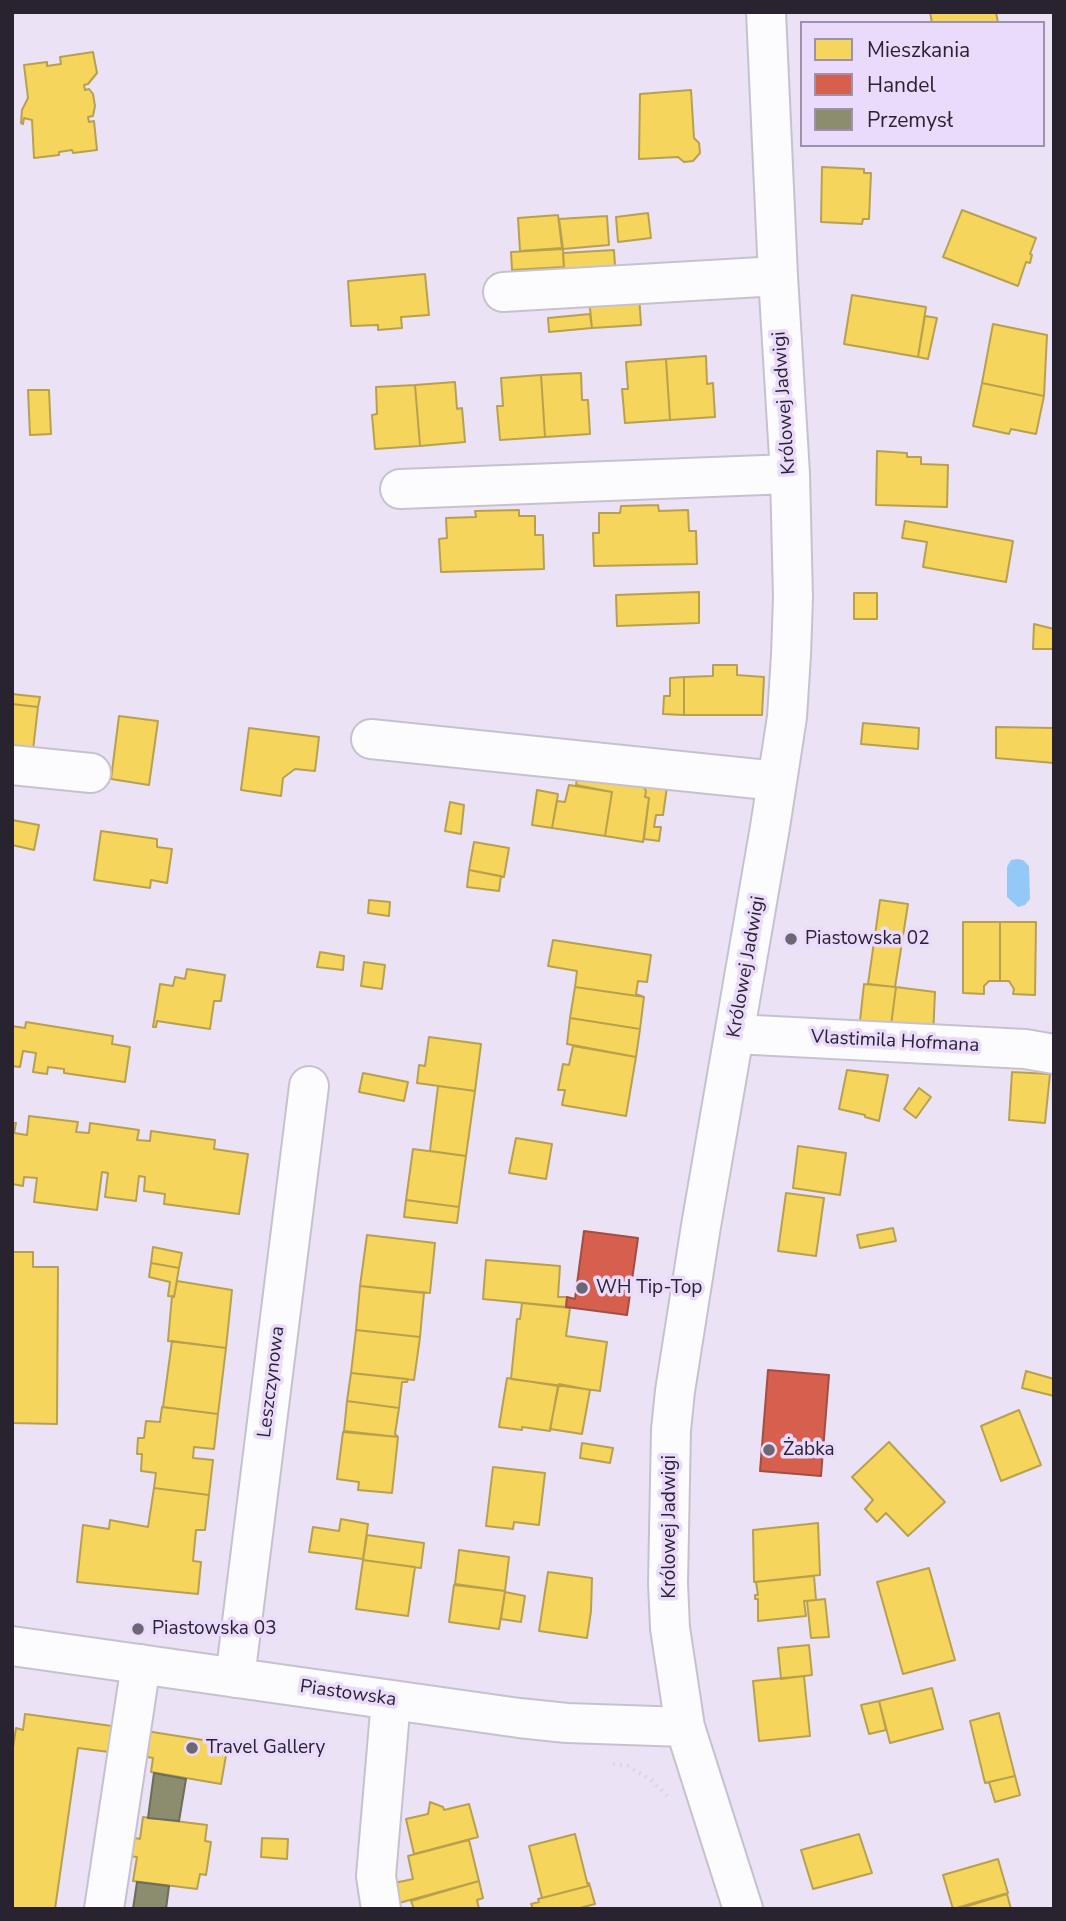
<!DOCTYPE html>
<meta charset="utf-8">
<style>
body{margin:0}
#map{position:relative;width:1066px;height:1921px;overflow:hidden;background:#ebe3f5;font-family:"Nunito Sans",sans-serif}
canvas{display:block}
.frame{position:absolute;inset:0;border:14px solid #292330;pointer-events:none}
.legend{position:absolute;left:800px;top:21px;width:245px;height:126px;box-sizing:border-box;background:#eadbfd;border:2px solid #9d91ab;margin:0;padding:9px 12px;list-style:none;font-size:21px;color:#292330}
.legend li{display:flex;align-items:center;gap:14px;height:35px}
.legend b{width:35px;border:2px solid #9d91ab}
</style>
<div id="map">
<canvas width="1066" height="1921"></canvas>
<div class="frame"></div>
<ul class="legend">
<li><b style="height:19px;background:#f6d55c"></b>Mieszkania</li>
<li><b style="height:19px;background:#d6604d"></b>Handel</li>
<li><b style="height:19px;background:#8c8c6e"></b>Przemysł</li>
</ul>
</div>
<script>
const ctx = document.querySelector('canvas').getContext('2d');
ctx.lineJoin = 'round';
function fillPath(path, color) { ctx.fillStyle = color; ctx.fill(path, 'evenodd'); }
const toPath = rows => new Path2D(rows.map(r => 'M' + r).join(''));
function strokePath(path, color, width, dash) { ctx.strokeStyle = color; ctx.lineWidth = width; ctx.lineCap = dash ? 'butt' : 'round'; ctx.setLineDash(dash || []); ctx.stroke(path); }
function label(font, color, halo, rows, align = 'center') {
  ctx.font = font + ' "Nunito Sans",sans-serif'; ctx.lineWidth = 7; ctx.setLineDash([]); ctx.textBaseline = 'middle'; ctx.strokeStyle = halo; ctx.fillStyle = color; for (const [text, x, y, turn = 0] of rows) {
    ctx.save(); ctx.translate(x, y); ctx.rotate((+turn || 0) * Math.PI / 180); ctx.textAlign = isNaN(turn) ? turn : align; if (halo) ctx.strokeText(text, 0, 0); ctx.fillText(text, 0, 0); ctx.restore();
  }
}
const water = toPath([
 [1018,859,1023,860,1029,866,1030,899,1025,905,1018,907,1007,897,1007,867,1011,860]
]);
const homes = toPath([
 [930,12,996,12,998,23,932,23,930,12],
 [93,52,97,73,88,84,84,85,85,90,89,89,93,94,95,106,93,116,88,117,89,122,94,121,97,150,73,153,72,150,59,152,59,155,34,158,32,120,24,118,23,124,21,123,22,110,28,98,24,65,47,62,47,66,61,64,60,57,93,52],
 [691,90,694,138,699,143,700,153,693,161,684,162,678,157,639,159,640,94,691,90],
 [822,167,864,169,864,173,871,173,869,219,863,219,862,224,821,222,822,167],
 [962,210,1036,238,1030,254,1032,255,1030,263,1026,262,1018,286,943,257,962,210],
 [648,213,651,238,618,242,616,217,648,213],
 [558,215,562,248,520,251,518,218,558,215],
 [607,216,609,245,563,249,559,219,607,216],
 [563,249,564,267,512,270,511,252,563,249],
 [614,250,615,266,564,272,563,253,614,250],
 [425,274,429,315,401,317,402,328,378,330,378,325,351,326,348,281,425,274],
 [639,295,641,325,592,328,589,299,639,295],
 [852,295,926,307,918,357,844,344,852,295],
 [590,314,592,328,549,332,548,318,590,314],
 [925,316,937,318,928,359,918,357,925,316],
 [993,324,1047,335,1044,396,982,383,993,324],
 [706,356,707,384,713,383,715,417,670,420,666,359,706,356],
 [666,359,670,420,625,423,622,389,628,389,626,362,666,359],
 [581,373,582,400,588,400,590,434,545,437,541,375,581,373],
 [541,375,545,437,500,440,497,406,503,406,501,378,541,375],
 [455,382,457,409,462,408,465,442,420,446,415,385,455,382],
 [982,383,1044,396,1036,434,1011,429,1009,434,973,426,982,383],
 [415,385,420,446,375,449,372,415,377,414,376,387,415,385],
 [28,390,49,390,51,434,30,435,28,390],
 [877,451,907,453,907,457,921,457,921,464,948,465,947,507,876,505,877,451],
 [658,505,659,511,688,510,689,531,696,531,697,564,594,566,593,533,599,533,599,513,620,513,621,506,658,505],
 [519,510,519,516,535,516,535,535,543,535,544,569,441,572,439,539,447,538,446,518,476,517,475,511,519,510],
 [905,521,1013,541,1006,582,923,567,927,542,902,538,905,521],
 [699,592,699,623,617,626,616,595,699,592],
 [854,593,877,593,877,619,854,619,854,593],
 [1034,624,1054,629,1054,649,1033,649,1034,624],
 [713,665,737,665,737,675,764,677,762,715,684,715,684,677,713,676,713,665],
 [684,677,684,715,663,714,664,696,670,696,670,678,684,677],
 [12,694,40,697,38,707,12,704,12,694],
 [12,704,38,707,33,750,12,747,12,704],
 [119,716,158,721,149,785,111,779,119,716],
 [863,723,919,728,918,749,861,744,863,723],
 [996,727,1054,728,1054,763,996,758,996,727],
 [249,728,319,737,315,771,295,769,283,778,281,796,241,790,249,728],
 [579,766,637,775,646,791,645,797,649,798,643,842,605,836,612,792,576,785,579,766],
 [637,775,668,780,663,815,656,815,654,827,661,827,659,841,644,839,649,798,645,797,646,791,637,775],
 [569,785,612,792,605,836,552,828,557,801,565,802,569,785],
 [537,790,558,794,552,828,532,825,537,790],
 [450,802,464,805,461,834,445,831,450,802],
 [12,820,39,825,34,850,12,845,12,820],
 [101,831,157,839,157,847,172,849,167,883,151,880,150,888,94,880,101,831],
 [474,842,509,848,504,877,469,870,474,842],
 [469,870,501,876,499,891,467,887,469,870],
 [369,900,390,902,389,916,368,913,369,900],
 [880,900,908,904,895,987,868,984,880,900],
 [963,922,1000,922,1000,981,989,981,984,986,984,994,963,993,963,922],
 [1000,922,1036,922,1035,995,1013,994,1014,989,1009,981,1000,981,1000,922],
 [553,940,651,955,647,982,638,981,636,994,644,997,575,987,577,971,548,966,553,940],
 [320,952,344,956,343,970,317,967,320,952],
 [364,962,385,965,382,989,361,986,364,962],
 [187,969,225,975,221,1001,214,1001,210,1029,157,1021,156,1027,153,1027,160,984,173,986,175,977,185,979,187,969],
 [864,984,896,987,890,1033,859,1030,864,984],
 [575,987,644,997,640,1029,570,1018,575,987],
 [896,987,935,992,933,1037,890,1033,896,987],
 [570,1018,640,1029,636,1057,567,1044,570,1018],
 [26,1022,113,1036,112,1044,130,1047,125,1082,64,1073,64,1069,48,1067,47,1074,33,1072,36,1053,23,1051,20,1067,12,1066,12,1026,25,1028,26,1022],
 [429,1037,481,1044,475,1091,417,1083,419,1065,425,1066,429,1037],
 [573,1046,636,1057,626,1116,562,1105,565,1090,558,1090,563,1064,569,1065,573,1046],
 [847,1070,888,1075,879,1121,865,1117,865,1115,839,1109,847,1070],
 [1012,1072,1050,1074,1045,1123,1009,1120,1012,1072],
 [363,1073,408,1082,404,1101,359,1092,363,1073],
 [438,1086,475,1091,466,1156,430,1151,438,1086],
 [919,1088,931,1097,916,1118,904,1109,919,1088],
 [29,1116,78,1122,76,1132,89,1133,90,1123,139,1130,137,1140,150,1141,151,1131,215,1140,214,1149,248,1154,239,1214,164,1204,165,1194,144,1191,145,1177,139,1176,136,1201,105,1197,108,1173,102,1172,97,1210,34,1202,37,1178,24,1177,23,1186,12,1184,12,1123,16,1123,14,1133,27,1135,29,1116],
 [516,1138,552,1144,546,1179,509,1173,516,1138],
 [798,1146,846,1153,840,1195,793,1188,798,1146],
 [413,1149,466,1156,459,1207,406,1200,413,1149],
 [786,1193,824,1198,816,1256,778,1251,786,1193],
 [406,1200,459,1207,457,1223,404,1217,406,1200],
 [893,1228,896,1241,860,1248,857,1235,893,1228],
 [367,1235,435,1243,430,1293,360,1286,367,1235],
 [153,1247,182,1253,179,1268,151,1263,153,1247],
 [12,1252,33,1252,33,1267,58,1267,57,1424,12,1423,12,1252],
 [486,1260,560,1266,558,1297,567,1297,566,1307,483,1299,486,1260],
 [151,1263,179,1268,174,1297,168,1296,170,1282,149,1277,151,1263],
 [177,1281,232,1290,226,1348,168,1341,172,1296,174,1297,177,1281],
 [360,1286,424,1293,420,1337,356,1330,360,1286],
 [522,1303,570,1308,566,1336,607,1342,600,1391,511,1379,517,1319,520,1319,522,1303],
 [356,1330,420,1337,414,1380,351,1373,356,1330],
 [172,1341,226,1348,218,1414,163,1407,172,1341],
 [1026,1371,1054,1379,1054,1396,1022,1388,1026,1371],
 [351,1373,408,1379,407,1382,402,1382,399,1408,347,1401,351,1373],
 [507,1378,558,1386,550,1431,522,1427,522,1430,499,1427,507,1378],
 [559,1384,590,1390,582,1434,550,1429,559,1384],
 [347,1401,399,1408,395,1434,398,1437,344,1431,347,1401],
 [162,1407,218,1414,214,1449,194,1447,193,1458,213,1460,209,1495,154,1488,156,1473,141,1471,142,1454,137,1454,138,1438,144,1438,146,1421,160,1422,162,1407],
 [1019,1410,1041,1465,1001,1481,981,1426,1019,1410],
 [343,1432,398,1437,392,1493,358,1490,359,1482,337,1479,343,1432],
 [889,1442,945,1502,908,1536,886,1513,877,1522,865,1509,873,1500,852,1477,889,1442],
 [582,1443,613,1448,610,1463,580,1458,582,1443],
 [493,1467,545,1473,539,1525,514,1522,513,1529,486,1526,493,1467],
 [154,1488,209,1495,205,1530,196,1530,193,1561,201,1562,198,1594,77,1582,83,1525,109,1529,110,1520,148,1527,154,1488],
 [341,1519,368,1524,363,1559,309,1552,313,1527,339,1531,341,1519],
 [818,1523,820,1575,754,1582,753,1530,818,1523],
 [367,1535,424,1543,421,1568,363,1560,367,1535],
 [459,1550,509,1557,505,1591,455,1584,459,1550],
 [363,1560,415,1567,408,1616,356,1609,363,1560],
 [929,1568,955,1660,903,1674,877,1582,929,1568],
 [548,1572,592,1578,591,1611,587,1638,539,1631,548,1572],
 [814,1576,816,1600,804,1601,806,1616,758,1621,758,1599,755,1599,755,1595,758,1595,756,1582,814,1576],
 [454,1585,505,1591,499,1629,449,1622,454,1585],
 [505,1592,525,1596,521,1622,501,1619,505,1592],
 [825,1599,829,1637,811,1638,807,1601,825,1599],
 [809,1645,812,1675,781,1679,778,1648,809,1645],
 [804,1676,810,1736,759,1741,753,1681,804,1676],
 [932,1688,943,1729,890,1743,879,1701,932,1688],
 [879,1701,886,1730,869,1734,861,1705,879,1701],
 [999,1713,1015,1776,985,1783,970,1721,999,1713],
 [25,1714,112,1726,109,1752,78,1748,55,1909,12,1909,12,1754,16,1728,23,1730,25,1714],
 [146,1731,228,1744,221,1784,151,1772,153,1758,142,1756,146,1731],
 [1015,1776,1020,1795,995,1802,989,1782,1015,1776],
 [430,1802,443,1807,444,1810,469,1804,478,1837,414,1854,406,1819,428,1814,430,1802],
 [143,1817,207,1825,205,1841,211,1842,206,1875,200,1874,197,1889,133,1881,137,1857,127,1856,130,1837,140,1839,143,1817],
 [575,1834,588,1886,542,1898,529,1846,575,1834],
 [859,1834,872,1873,813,1889,801,1850,859,1834],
 [262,1838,288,1839,287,1859,261,1857,262,1838],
 [469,1840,479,1881,399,1903,394,1883,413,1879,408,1856,469,1840],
 [998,1859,1008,1893,953,1909,943,1875,998,1859],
 [479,1881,483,1898,477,1900,479,1909,414,1909,411,1901,479,1881],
 [588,1883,589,1883,595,1904,576,1909,533,1909,531,1904,539,1902,538,1899,588,1886,588,1883],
 [1007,1894,1011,1909,958,1909,1007,1894]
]);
const shops = toPath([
 [584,1231,638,1238,627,1315,566,1307,567,1297,575,1299,584,1231],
 [768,1370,829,1375,821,1476,760,1471,768,1370]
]);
const industry = toPath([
 [154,1773,186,1779,179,1821,148,1818,154,1773],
 [137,1882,169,1886,166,1909,133,1909,137,1882]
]);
const path = toPath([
 [613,1764,628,1766,651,1780,667,1796]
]);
const minor = toPath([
 [503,292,778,276],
 [400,489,790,474],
 [371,739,777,781],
 [12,765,91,773],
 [735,1034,1025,1049,1054,1054],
 [12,1646,519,1718,567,1723,685,1727],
 [235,1678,309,1086],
 [104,1909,141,1664],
 [381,1909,376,1876,391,1700],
 [743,1909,685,1727,670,1628,668,1583,671,1430,675,1391,701,1226,770,827,787,717,791,655,793,598,790,474,778,276,766,12]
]);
const markers = [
 [791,939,7,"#6d6675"],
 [582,1288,7,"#6d6675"],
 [769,1450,7,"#6d6675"],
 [138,1629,7,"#6d6675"],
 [192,1748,7,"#6d6675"]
];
const streetNames = [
 ["Królowej Jadwigi",785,403,-94],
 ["Królowej Jadwigi",747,967,-80],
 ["Vlastimila Hofmana",895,1042,3],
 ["Leszczynowa",272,1382,-83],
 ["Królowej Jadwigi",670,1527,-90],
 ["Piastowska",348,1694,8]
];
const poiNames = [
 ["Piastowska 02",805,939],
 ["WH Tip-Top",596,1288],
 ["Żabka",783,1450],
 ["Piastowska 03",152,1629],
 ["Travel Gallery",206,1748]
];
fillPath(water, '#94c8f6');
fillPath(homes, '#f6d55c');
strokePath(homes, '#b8a04f', 2);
fillPath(shops, '#d6604d');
strokePath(shops, '#a24e44', 2);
fillPath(industry, '#8c8c6e');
strokePath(industry, '#6e6c5b', 2);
strokePath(minor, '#c7c1cf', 42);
strokePath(path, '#dbd8de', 4.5, [2, 5]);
strokePath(minor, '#fcfbfe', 38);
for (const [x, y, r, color] of markers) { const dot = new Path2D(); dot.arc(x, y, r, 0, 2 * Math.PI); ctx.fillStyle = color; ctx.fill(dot); strokePath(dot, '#eadbfd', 2.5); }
label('19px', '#292330', '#eadbfd', streetNames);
label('19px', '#292330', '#eadbfd', poiNames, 'left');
</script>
